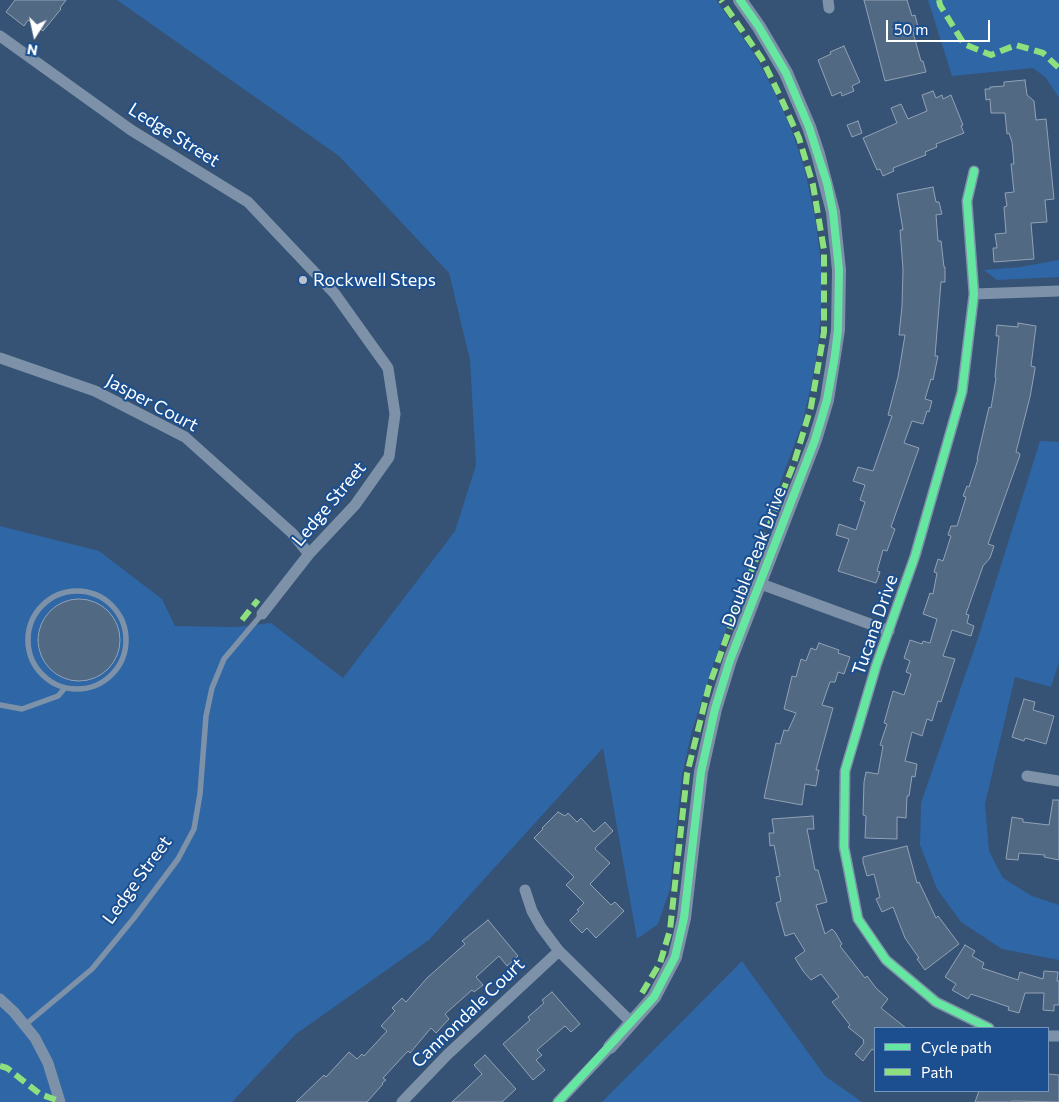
<!DOCTYPE html>
<style>
body{margin:0}
#map{position:relative;width:1059px;height:1102px;overflow:hidden;background:#365274;font-family:Commissioner,sans-serif}
canvas{display:block}
.legend{position:absolute;left:874px;top:1027px;width:175px;height:65px;box-sizing:border-box;background:#1b4f8f;border:1px solid #7695bc;margin:0;padding:6px 9px;list-style:none;font-size:15px;color:#fff}
.legend li{display:flex;align-items:center;gap:10px;height:25px}
.legend b{width:25px;border:1px solid #7695bc}
.north{position:absolute;left:10px;top:10px;width:50px;height:50px;-webkit-text-stroke:4px #1b4f8f;paint-order:stroke;rotate:190deg;font-size:14px;font-weight:700;line-height:20px;text-align:center;color:#fff}
.north::after{content:'';display:block;margin:auto;width:18px;height:22px;background:#fff;clip-path:polygon(50% 0,100% 100%,50% 72%,0 100%)}
.scale{position:absolute;left:886px;top:20px;width:104px;height:22px;box-sizing:border-box;border:2px solid #fff;border-top:0;padding-left:6px;font-size:15px;line-height:18px;white-space:nowrap;color:#fff;-webkit-text-stroke:4px #1b4f8f;paint-order:stroke}
</style>
<div id="map">
<canvas width="1059" height="1102"></canvas>
<ul class="legend">
<li><b style="height:6px;background:#66e7a1"></b>Cycle path</li>
<li><b style="height:6px;background:#8de07e"></b>Path</li>
</ul>
<div class="north">N</div>
<div class="scale">50 m</div>
</div>
<script>
const ctx = document.querySelector('canvas').getContext('2d');
ctx.lineJoin = 'round';
function fillPath(path, color) { ctx.fillStyle = color; ctx.fill(path, 'evenodd'); }
const toPath = rows => new Path2D(rows.map(r => 'M' + r).join(''));
function strokePath(path, color, width, dash) { ctx.strokeStyle = color; ctx.lineWidth = width; ctx.lineCap = dash ? 'butt' : 'round'; ctx.setLineDash(dash || []); ctx.stroke(path); }
function label(font, color, halo, rows, align = 'center') {
  ctx.font = font + ' Commissioner,sans-serif'; ctx.lineWidth = 4; ctx.setLineDash([]); ctx.textBaseline = 'middle'; ctx.strokeStyle = halo; ctx.fillStyle = color; for (const [text, x, y, turn = 0] of rows) {
    ctx.save(); ctx.translate(x, y); ctx.rotate((+turn || 0) * Math.PI / 180); ctx.textAlign = isNaN(turn) ? turn : align; if (halo) ctx.strokeText(text, 0, 0); ctx.fillText(text, 0, 0); ctx.restore();
  }
}
const green = toPath([
 [117,0,716,0,755,55,775,93,792,131,805,171,815,217,821,263,821,313,818,346,811,386,802,424,714,662,692,731,682,775,670,889,658,924,637,939,603,748,429,940,296,1034,232,1102,0,1102,0,526,99,551,162,599,175,626,235,627,271,623,343,678,455,531,476,465,470,360,449,273,339,156],
 [928,0,1059,0,1059,98,1046,78,1033,68,952,76],
 [1059,260,1059,277,997,280,984,270,1020,267],
 [1040,441,1059,442,1059,662,1051,687,1015,677,985,804,989,851,1003,878,1032,896,1059,905,1059,960,1002,949,961,922,937,889,920,845,921,803,979,635],
 [742,961,825,1076,862,1102,602,1102]
]);
const building = toPath([
 [15,0,66,0,60,8,61,9,43,31,28,20,24,26,6,12,15,0],
 [864,0,907,0,912,16,915,15,918,27,913,29,914,36,921,61,923,61,926,72,885,81,864,0],
 [844,46,860,82,852,86,854,91,842,96,841,92,832,96,818,60,831,54,830,52,844,46],
 [1025,80,1027,95,1034,101,1036,120,1046,119,1054,199,1045,200,1047,222,1031,223,1034,259,994,262,993,248,997,248,995,234,1006,233,1004,207,1007,206,1005,193,1014,192,1011,164,1014,164,1012,142,1009,133,1007,134,1005,113,991,113,990,99,986,100,985,89,990,89,990,87,1004,86,1004,82,1025,80],
 [933,91,936,98,942,95,943,99,951,95,963,125,961,126,964,133,936,144,937,147,925,152,926,155,893,168,894,171,883,176,880,169,877,170,863,138,897,123,891,108,901,104,908,119,927,111,922,95,933,91],
 [858,121,862,133,852,137,847,125,858,121],
 [933,187,936,202,939,202,942,214,936,215,938,241,941,241,944,267,945,267,945,282,941,282,935,356,938,356,933,380,931,379,925,399,932,401,929,412,927,411,923,424,912,421,904,443,919,448,891,527,895,529,887,551,883,550,877,571,880,572,876,583,838,571,849,539,836,535,839,524,856,530,865,502,860,500,865,485,853,481,858,467,873,471,892,416,888,415,898,377,905,335,899,335,902,306,903,269,900,230,903,230,897,194,933,187],
 [1018,323,1036,326,1031,366,1035,367,1035,369,1030,397,1016,452,1019,453,1020,455,988,544,994,546,990,558,983,566,966,614,969,615,967,623,974,626,971,636,952,630,943,656,955,659,941,702,938,701,932,721,927,719,922,736,912,732,905,761,917,764,915,777,912,776,909,796,907,796,906,818,897,817,897,839,865,838,866,816,863,815,864,782,866,772,878,774,883,746,880,745,887,724,884,723,893,691,904,695,911,674,906,672,910,661,904,658,910,640,922,644,923,641,930,643,937,619,923,614,930,593,933,594,937,573,934,572,938,559,943,561,951,536,948,535,951,526,957,526,966,497,963,496,967,486,969,487,978,459,977,459,989,407,991,408,996,378,995,377,999,336,996,336,997,325,1018,327,1018,323],
 '38 640a41 41 0 1 1 82 0a41 41 0 1 1-82 0Z',
 [819,643,839,650,838,653,850,657,844,674,838,672,835,682,830,682,822,705,833,708,816,770,819,770,816,786,805,784,802,805,764,798,776,743,780,744,784,730,788,731,796,713,784,709,792,676,796,677,801,659,806,661,811,648,816,650,819,643],
 [1024,699,1035,702,1033,710,1054,716,1046,744,1025,738,1024,741,1012,737,1024,699],
 [1053,800,1059,800,1059,860,1044,857,1045,855,1019,853,1018,860,1006,859,1012,817,1023,819,1023,822,1049,825,1053,800],
 [558,812,565,816,568,813,577,822,581,818,594,832,605,822,613,831,596,847,595,849,610,863,590,884,611,905,615,902,624,911,596,938,587,928,582,933,572,923,570,920,579,911,577,910,584,903,566,885,574,877,534,838,543,829,542,828,558,812],
 [813,816,814,829,807,829,815,870,818,870,827,902,816,905,825,934,832,929,835,932,842,944,840,946,865,978,867,976,876,988,888,999,881,1008,906,1028,875,1028,875,1051,872,1049,863,1061,855,1054,864,1043,863,1041,864,1040,848,1027,850,1025,832,1002,839,997,821,974,811,980,803,971,795,958,805,951,794,933,785,936,776,903,781,901,776,877,780,876,774,845,770,846,769,833,774,833,772,819,813,816],
 [907,846,917,883,919,882,936,918,938,916,959,944,925,970,917,959,919,958,905,938,893,907,882,912,876,899,880,897,874,874,867,876,863,862,863,857,907,846],
 [488,920,518,956,507,966,499,956,476,977,483,985,474,992,472,990,445,1014,449,1019,436,1033,431,1028,410,1053,408,1051,383,1078,386,1080,382,1083,383,1084,367,1102,296,1102,324,1075,326,1077,349,1052,357,1059,362,1054,364,1056,387,1031,381,1026,395,1011,392,1008,402,998,406,1002,427,978,465,944,462,941,488,920],
 [965,945,975,951,972,956,984,963,982,968,1018,980,1020,972,1043,979,1044,971,1058,972,1057,981,1059,981,1059,1005,1054,1005,1054,1011,1043,1010,1044,993,1025,993,1019,1013,1008,1010,1009,1007,971,994,968,999,952,990,956,984,945,977,965,945],
 [552,992,580,1024,571,1032,565,1026,537,1050,542,1055,536,1060,545,1070,533,1080,503,1044,530,1020,528,1017,544,1003,542,1000,552,992],
 [485,1055,516,1089,502,1102,452,1102,482,1074,474,1065,485,1055],
 [1048,1074,1059,1075,1059,1102,1012,1101,1012,1102,975,1102,979,1091,1048,1091,1048,1074]
]);
const service = toPath([
 '28 640a49 49 0 1 1 98 0a49 49 0 1 1-98 0Z',
 [0,705,22,709,58,696,65,688],
 [25,1025,92,969,134,918,178,859,194,829,200,794,206,716,212,688,224,659,262,614]
]);
const minor = toPath([
 [828,0,829,8],
 [0,36,131,130,248,202,335,294,388,368,395,414,389,457,355,505,309,554,262,614],
 [974,171,967,201,974,294,962,392,915,556,876,666,845,771,844,847,858,919,886,960,936,1002,989,1028],
 [974,294,1059,291],
 [0,358,95,391,185,437,292,533,309,554],
 [761,584,889,631],
 [1027,776,1059,781],
 [525,890,532,911,541,927,559,951,632,1023],
 [0,999,14,1012,35,1038,48,1063,60,1102],
 [1048,1036,1059,1036],
 [402,1102,447,1055,559,951],
 [558,1102,610,1047]
]);
const tertiary = toPath([
 [610,1047,654,997,675,957,684,918,701,772,715,709,730,660,815,440,827,400,838,330,839,270,836,242,833,212,818,154,809,127,786,73,759,27,740,0]
]);
const quiet = toPath([
 [939,0,940,5,964,44,991,55,1016,45,1043,53,1059,68],
 [242,620,258,600],
 [642,993,660,963,670,930,687,774,709,686,743,592,794,463,811,407,824,332,824,250,813,185,799,138,780,96,762,59,721,0],
 [0,1066,7,1068,40,1094,59,1101]
]);
const cycleway = toPath([
 [974,171,967,201,974,294,962,392,915,556,876,666,845,771,844,847,858,919,886,960,936,1002,989,1028],
 [558,1102,654,997,675,957,684,918,701,772,715,709,730,660,815,440,827,400,835,355,838,330,839,270,833,212,827,183,809,127,786,73,759,27,740,0]
]);
const markers = [
 [303,280,5,"#b9c2ce"]
];
const streetNames = [
 ["Ledge Street",174,135,32],
 ["Jasper Court",152,403,28],
 ["Ledge Street",329,504,-50],
 ["Double Peak Drive",754,557,-69],
 ["Tucana Drive",875,625,-71],
 ["Ledge Street",137,880,-54],
 ["Cannondale Court",468,1013,-44]
];
const poiNames = [
 ["Rockwell Steps",313,280]
];
fillPath(green, '#2f66a5');
fillPath(building, '#526984');
strokePath(building, '#92a2b6', 1);
strokePath(service, '#7d92a8', 5.5);
strokePath(minor, '#7d92a8', 11);
strokePath(tertiary, '#7d92a8', 14);
strokePath(quiet, '#8de07e', 6, [12, 6]);
strokePath(cycleway, '#66e7a1', 8);
for (const [x, y, r, color] of markers) { const dot = new Path2D(); dot.arc(x, y, r, 0, 2 * Math.PI); ctx.fillStyle = color; ctx.fill(dot); strokePath(dot, '#1b4f8f', 2); }
label('18px', '#fff', '#1b4f8f', streetNames);
label('18px', '#fff', '#1b4f8f', poiNames, 'left');
</script>
